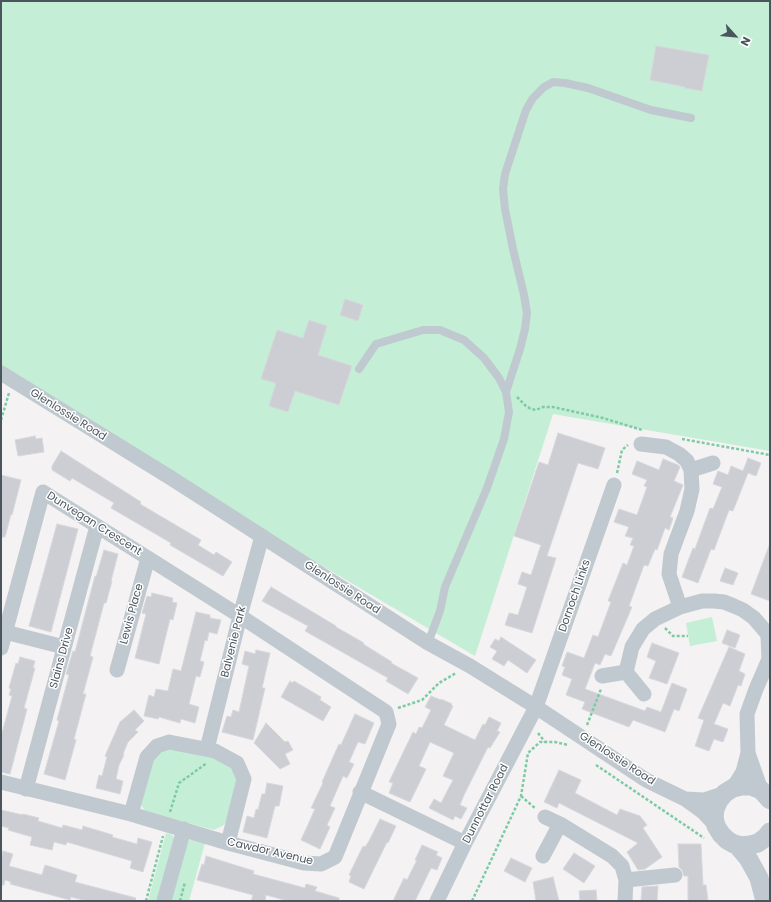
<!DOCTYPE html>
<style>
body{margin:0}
#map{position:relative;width:771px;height:902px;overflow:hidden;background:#f4f2f2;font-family:Poppins,sans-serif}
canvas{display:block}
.frame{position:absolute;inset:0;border:2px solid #4a555e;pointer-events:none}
.north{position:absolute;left:715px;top:16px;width:40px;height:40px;-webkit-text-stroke:3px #fff;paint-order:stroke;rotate:117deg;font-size:11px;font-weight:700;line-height:16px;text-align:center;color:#4a555e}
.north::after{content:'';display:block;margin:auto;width:14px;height:18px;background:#4a555e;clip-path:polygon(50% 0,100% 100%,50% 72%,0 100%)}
</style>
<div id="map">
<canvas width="771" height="902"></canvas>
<div class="frame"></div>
<div class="north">N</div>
</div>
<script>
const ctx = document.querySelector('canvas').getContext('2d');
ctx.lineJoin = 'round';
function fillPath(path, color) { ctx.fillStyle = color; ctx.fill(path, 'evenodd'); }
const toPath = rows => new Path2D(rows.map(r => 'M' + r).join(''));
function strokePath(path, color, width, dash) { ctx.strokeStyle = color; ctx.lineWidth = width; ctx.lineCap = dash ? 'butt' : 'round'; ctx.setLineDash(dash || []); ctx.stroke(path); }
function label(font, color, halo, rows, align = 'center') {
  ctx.font = font + ' Poppins,sans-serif'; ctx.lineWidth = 3; ctx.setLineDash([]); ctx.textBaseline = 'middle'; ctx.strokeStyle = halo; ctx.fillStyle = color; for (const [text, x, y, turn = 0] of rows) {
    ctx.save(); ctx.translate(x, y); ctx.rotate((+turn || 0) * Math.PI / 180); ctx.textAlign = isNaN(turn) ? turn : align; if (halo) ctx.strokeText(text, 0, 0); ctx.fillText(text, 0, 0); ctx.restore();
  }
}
const green = toPath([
 [1,1,770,1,770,451,553,414,475,656,175,479,1,373],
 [712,617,717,641,690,646,686,623],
 [166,746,207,754,232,767,237,776,236,784,227,819,224,825,214,830,146,812,141,805,152,760],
 [166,833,172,835,174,838,158,901,148,901],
 [191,840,205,843,189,901,169,901,187,841]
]);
const building = toPath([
 [656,46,709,55,702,91,685,88,685,87,650,80,656,46],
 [345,299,363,305,358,321,340,315,345,299],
 [309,320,327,326,318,355,352,366,339,405,295,391,288,412,269,406,276,383,261,379,277,330,303,338,309,320],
 [558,433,605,448,598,469,578,463,547,556,556,558,532,633,505,625,509,613,518,615,527,587,518,584,522,572,531,575,541,545,514,536,539,462,548,465,558,433],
 [35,436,36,439,42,438,44,452,18,456,15,440,35,436],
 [61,451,141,502,140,504,201,540,198,545,214,555,216,552,232,562,223,576,170,545,171,543,111,508,114,503,72,478,70,481,52,470,52,466,61,451],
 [748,458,761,463,756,476,748,473,733,511,729,510,714,550,711,549,698,583,682,577,693,548,695,549,710,508,713,509,722,487,713,484,718,471,728,475,731,466,743,471,748,458],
 [663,459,678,465,680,467,674,481,683,485,670,517,673,518,669,530,665,528,657,550,655,549,648,566,644,565,629,606,632,607,611,656,605,654,600,665,595,663,585,689,645,711,647,707,661,712,672,683,687,689,679,711,674,709,665,732,633,720,629,727,582,709,585,702,566,695,572,679,562,675,565,667,562,666,567,652,584,658,593,635,598,637,611,602,608,601,623,563,627,565,634,546,630,545,633,538,625,536,629,527,614,522,619,509,637,515,647,487,644,486,647,480,632,474,637,461,659,470,663,459],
 [1,475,21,480,12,515,11,514,5,537,1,537,1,475],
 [57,524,78,529,51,632,29,626,57,524],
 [769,546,770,547,770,601,751,594,769,546],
 [104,550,118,554,111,581,112,581,106,603,104,603,90,656,93,657,83,694,86,694,74,739,76,740,65,780,44,774,59,721,57,720,69,675,66,674,73,651,75,652,95,576,96,577,104,550],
 [725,568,738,573,733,585,720,581,725,568],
 [271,587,336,626,336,627,364,643,363,644,392,662,391,663,418,678,408,694,386,681,388,678,305,631,308,626,262,601,271,587],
 [152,593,173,598,172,602,177,603,173,620,170,619,159,664,135,658,146,614,142,613,147,596,151,597,152,593],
 [196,612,210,615,210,618,221,620,217,634,209,632,207,641,205,640,200,661,204,662,200,677,196,676,189,704,199,707,195,723,181,719,180,723,159,717,158,719,144,716,149,695,154,697,156,689,168,691,173,669,181,671,196,612],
 [727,630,740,635,735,648,722,643,727,630],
 [501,637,536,660,527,673,508,660,504,666,492,659,497,651,490,647,495,639,499,641,501,637],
 [652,643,679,653,667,684,649,678,656,661,647,657,652,643],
 [729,647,745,654,739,671,745,674,741,686,738,685,730,706,723,703,714,724,728,729,723,742,714,739,709,751,695,746,704,720,698,718,729,647],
 [256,650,270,653,262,688,265,688,253,740,222,732,227,716,231,717,233,710,239,712,249,666,242,664,245,651,255,654,256,650],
 [20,657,35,661,33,668,35,668,24,708,27,709,10,774,1,772,1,737,12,696,9,695,11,689,9,688,16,663,18,664,20,657],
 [290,681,292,683,294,681,321,697,320,700,331,707,323,721,281,697,290,681],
 [431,696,441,700,441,699,452,704,451,705,453,706,444,725,475,740,483,724,485,725,489,717,501,723,497,731,500,732,490,748,488,747,464,795,460,805,467,808,461,819,455,816,453,820,429,808,434,799,441,803,453,780,443,776,454,753,430,742,419,766,426,769,410,802,389,793,393,783,389,782,413,732,416,734,419,727,422,728,431,710,425,707,431,696],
 [134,710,144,721,135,730,138,732,128,742,123,754,124,755,119,765,116,779,123,781,120,794,96,788,99,775,102,776,107,757,105,756,120,722,134,710],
 [355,714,374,723,365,744,358,742,349,762,354,764,347,778,343,776,330,806,335,808,327,825,330,827,320,849,301,840,315,809,311,808,323,783,322,782,339,744,341,745,355,714],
 [266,723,285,742,288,741,293,750,285,754,290,764,280,769,254,743,266,723],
 [559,770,581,780,575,793,617,815,620,809,640,816,647,825,643,828,662,857,645,869,638,870,627,852,638,843,559,803,557,808,544,802,559,770],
 [267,783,283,786,279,806,275,806,267,838,243,832,247,816,254,818,256,809,258,810,262,794,265,794,267,783],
 [1,810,23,815,23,814,39,818,38,821,62,828,63,825,82,830,83,826,113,835,112,837,137,844,138,838,152,842,143,872,130,868,132,861,67,842,66,845,54,842,52,850,30,845,32,837,8,830,9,828,1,826,1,810],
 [380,819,396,826,388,843,387,842,364,889,349,882,351,876,349,875,363,846,365,847,369,841,380,819],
 [678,844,701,844,703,885,706,885,708,901,688,901,688,876,684,876,682,870,679,867,678,844],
 [422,845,438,852,436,855,442,858,437,870,431,868,415,901,393,901,404,878,407,880,417,860,415,860,422,845],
 [3,851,13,854,9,866,42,875,45,865,77,875,75,882,136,898,135,901,87,901,71,897,70,900,10,884,11,882,5,880,4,885,1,885,1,858,3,851],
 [574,853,595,866,584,883,563,869,574,853],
 [206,856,254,871,253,874,305,888,306,884,317,887,315,891,339,898,339,901,288,901,266,895,265,901,251,901,253,895,197,880,202,864,204,865,206,856],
 [511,858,532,868,525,882,504,871,511,858],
 [553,877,559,901,536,901,533,882,553,877],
 [658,886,657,901,641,901,642,887,658,886],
 [596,890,597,901,580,901,579,891,596,890]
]);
const path = toPath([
 [517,397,526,406,531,409,536,410,543,407,553,407,603,418,642,430],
 [1,420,9,393],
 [682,439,770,455],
 [617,473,622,450,628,445],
 [665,628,673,636,688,636],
 [398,708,422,700,439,683,456,673],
 [587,725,601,689],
 [538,733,545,742],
 [596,765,704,838],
 [521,796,536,809],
 [170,812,179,783,207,763],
 [146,901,163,836],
 [180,901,185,882],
 [472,901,521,796,528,753,540,742,555,742,568,745]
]);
const service = toPath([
 [359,369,376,344,423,330,440,330,464,340,484,358,499,378,506,392,509,412,504,439,487,488,445,587,440,611,428,643],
 [506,392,520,349,525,329,527,313,524,295,513,249,505,209,503,189,505,174,526,110,533,98,544,87,553,82,565,83,588,88,651,110,691,118]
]);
const minor = toPath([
 [1,373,171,478,428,643,470,666,536,707,646,780,685,799,703,812,716,826],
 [641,444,666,447,679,454,687,461,691,470,692,489,687,511,671,554,669,574,680,607],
 [691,470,713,463],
 [5,632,64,647],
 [1,648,43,492,240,616,386,712,389,724,335,857,321,864,304,863,228,843,131,814,1,782],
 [117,670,148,558],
 [602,676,626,672],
 [644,694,626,672,632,647,643,629,655,619,680,607,702,601,714,601,724,602,734,606,743,610,754,618,766,632,768,636,769,659,756,689,747,714,748,753,761,790],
 [207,749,240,616,262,536],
 [733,788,743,772,748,753],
 [26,789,97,526],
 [360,792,465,843],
 [685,799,704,800,725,793],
 [131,814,147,757,157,746,169,742,215,751,237,763,244,779,228,843],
 [545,817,560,824,612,856,622,866,626,880,625,901],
 [543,856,560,824],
 [626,880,675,875],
 [164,901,184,829],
 [437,901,465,843,536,707,614,485]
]);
const tertiary = toPath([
 [770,800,761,790,751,786,742,786,733,788,725,793,719,800,715,809,714,817,716,826,721,834,727,840,734,844,742,846,750,845,758,843,766,837,770,832],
 [737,845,748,858,759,878,765,901]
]);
const streetNames = [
 ["Glenlossie Road",68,415,32],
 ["Dunvegan Crescent",94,524,32],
 ["Glenlossie Road",342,588,33],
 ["Dornoch Links",575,596,-71],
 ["Lewis Place",132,614,-75],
 ["Balvenie Park",234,642,-76],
 ["Slains Drive",62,658,-75],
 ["Glenlossie Road",617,759,33],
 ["Dunnottar Road",486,804,-63],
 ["Cawdor Avenue",270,852,13]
];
fillPath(green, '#c4eed5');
fillPath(building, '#ccced4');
strokePath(building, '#d6d8dd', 1);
strokePath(path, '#7dcba5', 2.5, [3, 2]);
strokePath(service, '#c0c9cf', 8);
strokePath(minor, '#c0c9cf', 15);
strokePath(tertiary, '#c0c9cf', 19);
label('11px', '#4a555e', '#fff', streetNames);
</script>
